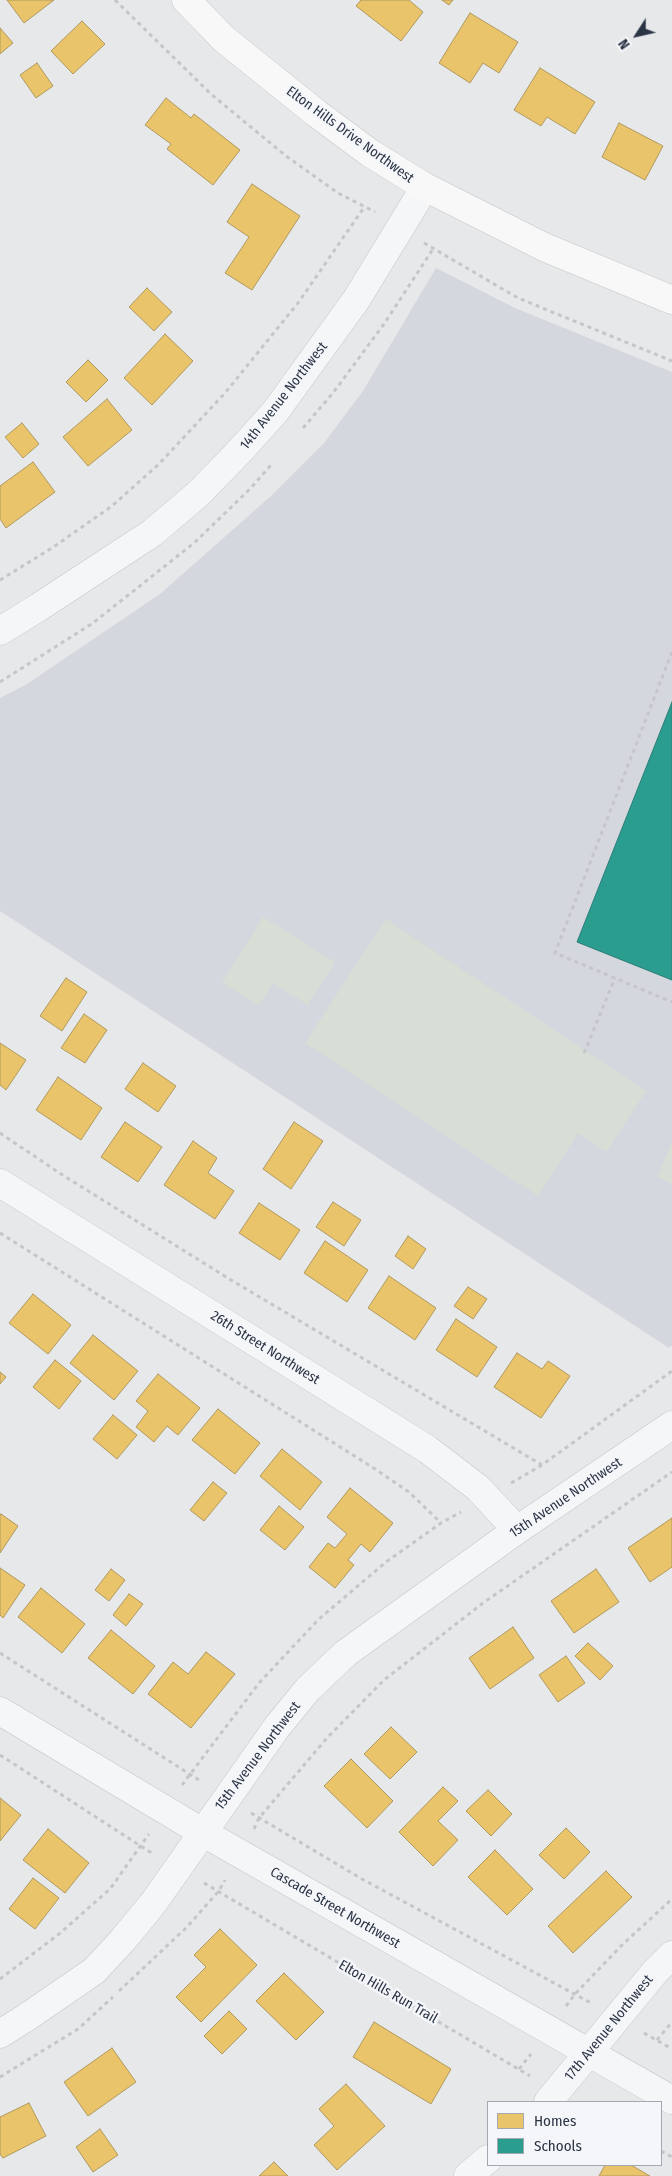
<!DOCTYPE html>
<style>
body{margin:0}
#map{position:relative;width:672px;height:2176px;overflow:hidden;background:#e6e8ea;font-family:"Fira Sans Condensed",sans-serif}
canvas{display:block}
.legend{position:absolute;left:487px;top:2101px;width:175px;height:65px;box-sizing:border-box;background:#f4f6f9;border:1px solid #a4a8b1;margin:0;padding:6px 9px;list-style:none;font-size:15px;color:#2b3445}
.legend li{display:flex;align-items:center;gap:10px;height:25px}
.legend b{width:25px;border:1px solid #a4a8b1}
.north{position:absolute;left:612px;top:10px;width:50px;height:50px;-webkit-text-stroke:4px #f4f6f9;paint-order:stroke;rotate:235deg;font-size:14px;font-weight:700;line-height:20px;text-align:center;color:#2b3445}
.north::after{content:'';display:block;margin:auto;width:18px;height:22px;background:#2b3445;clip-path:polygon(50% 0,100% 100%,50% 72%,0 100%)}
</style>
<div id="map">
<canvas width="672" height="2176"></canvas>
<ul class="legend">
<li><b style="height:14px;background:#e9c46a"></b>Homes</li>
<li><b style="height:14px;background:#2a9d8f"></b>Schools</li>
</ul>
<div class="north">N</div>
</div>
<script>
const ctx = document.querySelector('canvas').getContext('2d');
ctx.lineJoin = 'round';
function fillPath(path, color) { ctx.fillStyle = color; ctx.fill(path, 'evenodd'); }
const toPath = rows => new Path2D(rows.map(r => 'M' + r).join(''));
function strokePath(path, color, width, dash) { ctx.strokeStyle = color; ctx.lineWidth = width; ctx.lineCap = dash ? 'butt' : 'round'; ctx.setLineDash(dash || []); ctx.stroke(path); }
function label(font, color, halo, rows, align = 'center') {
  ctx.font = font + ' "Fira Sans Condensed",sans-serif'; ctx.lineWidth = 5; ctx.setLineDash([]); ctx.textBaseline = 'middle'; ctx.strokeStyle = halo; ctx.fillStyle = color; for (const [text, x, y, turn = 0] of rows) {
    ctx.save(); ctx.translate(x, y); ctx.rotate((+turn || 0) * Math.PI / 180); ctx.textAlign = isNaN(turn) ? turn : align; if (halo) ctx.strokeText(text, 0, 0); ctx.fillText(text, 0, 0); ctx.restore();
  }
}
const built = toPath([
 [436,268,515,308,672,372,672,1345,669,1348,0,911,0,698,27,684,160,594,271,496,324,443,363,391]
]);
const green = toPath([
 [263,917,335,962,308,1005,273,983,259,1005,222,983],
 [386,919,646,1091,606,1152,578,1133,538,1196,305,1043],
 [672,1142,672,1184,657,1177]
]);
const homes = toPath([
 [7,0,54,0,24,23,7,0],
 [361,0,409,0,423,12,401,41,356,6,361,0],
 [442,0,453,0,449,5,442,0],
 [470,13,518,42,499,73,483,63,470,83,439,63,470,13],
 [82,21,105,44,73,74,51,51,82,21],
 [0,28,13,43,0,54,0,28],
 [37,63,53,86,36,98,20,75,37,63],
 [540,68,595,102,575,134,547,117,541,126,514,110,540,68],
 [166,98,191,118,194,114,240,150,213,185,167,149,171,144,145,125,166,98],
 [619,123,663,146,645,180,602,157,619,123],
 [252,184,300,216,252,290,225,273,249,237,227,222,252,184],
 [147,288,172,312,154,331,129,307,147,288],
 [165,334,193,361,152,405,124,378,165,334],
 [88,360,108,380,86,402,66,382,88,360],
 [107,399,132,430,88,466,63,437,107,399],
 [22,423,39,444,23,458,5,437,22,423],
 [33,462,55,492,6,528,0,519,0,486,33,462],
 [66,978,87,992,62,1031,40,1016,66,978],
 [84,1014,107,1030,85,1063,61,1048,84,1014],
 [0,1043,26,1060,6,1090,0,1085,0,1043],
 [143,1063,176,1086,158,1112,125,1089,143,1063],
 [58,1077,102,1108,81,1140,36,1110,58,1077],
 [125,1122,162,1147,138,1182,101,1157,125,1122],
 [294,1122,323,1141,291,1189,263,1169,294,1122],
 [193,1141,217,1158,208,1173,234,1191,215,1219,164,1185,193,1141],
 [333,1202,361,1220,344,1246,316,1227,333,1202],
 [259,1203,300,1230,280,1260,239,1233,259,1203],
 [408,1236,426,1249,413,1269,395,1256,408,1236],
 [325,1241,368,1270,347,1302,304,1273,325,1241],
 [389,1276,436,1308,415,1340,368,1308,389,1276],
 [468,1287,487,1299,473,1319,454,1306,468,1287],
 [33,1294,71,1325,48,1354,9,1323,33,1294],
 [456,1319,497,1347,477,1377,436,1350,456,1319],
 [93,1335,138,1371,114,1400,70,1363,93,1335],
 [517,1353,542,1369,548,1361,570,1376,541,1418,494,1387,517,1353],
 [55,1360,81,1381,59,1409,33,1387,55,1360],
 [0,1372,6,1377,0,1384,0,1372],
 [158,1374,200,1408,178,1435,167,1426,154,1442,136,1427,148,1411,136,1401,158,1374],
 [218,1409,260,1443,235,1474,192,1440,218,1409],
 [113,1415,137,1435,117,1459,93,1439,113,1415],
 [282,1449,322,1482,300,1510,260,1476,282,1449],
 [213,1482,227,1493,204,1521,190,1510,213,1482],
 [350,1488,393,1523,370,1552,361,1544,348,1560,354,1565,335,1588,309,1567,328,1543,335,1548,347,1534,327,1517,350,1488],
 [279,1506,304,1527,285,1550,260,1530,279,1506],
 [1,1514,18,1526,0,1553,0,1515,1,1514],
 [672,1518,672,1567,650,1582,628,1548,672,1518],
 [0,1568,25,1585,3,1618,0,1615,0,1568],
 [111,1569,125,1580,109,1601,95,1590,111,1569],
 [596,1569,619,1602,574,1633,551,1601,596,1569],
 [41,1588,85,1624,62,1653,18,1617,41,1588],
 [129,1594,143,1604,126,1626,113,1615,129,1594],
 [513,1627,534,1658,490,1689,469,1658,513,1627],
 [111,1630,155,1666,133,1694,88,1658,111,1630],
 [588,1643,613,1666,600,1680,575,1656,588,1643],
 [206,1652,235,1674,191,1728,148,1694,173,1662,188,1674,206,1652],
 [566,1656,585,1683,558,1702,539,1675,566,1656],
 [391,1727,417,1752,390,1779,364,1754,391,1727],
 [351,1759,393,1801,367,1828,324,1786,351,1759],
 [443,1787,458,1801,438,1821,458,1840,433,1866,399,1832,443,1787],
 [488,1790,512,1814,491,1836,466,1811,488,1790],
 [0,1798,21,1815,0,1841,0,1798],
 [566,1828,590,1852,564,1879,539,1855,566,1828],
 [48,1829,89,1863,65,1893,23,1860,48,1829],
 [495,1850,533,1889,507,1915,468,1877,495,1850],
 [606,1871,632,1897,573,1953,548,1926,606,1871],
 [33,1878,59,1898,35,1929,9,1909,33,1878],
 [220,1929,257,1965,201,2022,176,1997,206,1967,194,1955,220,1929],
 [284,1973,324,2012,296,2040,256,2001,284,1973],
 [229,2011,247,2029,222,2054,204,2036,229,2011],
 [374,2022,451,2069,431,2104,353,2057,374,2022],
 [112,2048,136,2082,88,2116,64,2082,112,2048],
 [346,2084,385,2126,337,2170,314,2145,334,2126,319,2109,346,2084],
 [29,2103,46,2136,3,2158,0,2154,0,2117,29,2103],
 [100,2129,118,2155,93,2172,76,2147,100,2129],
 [274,2162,288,2176,259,2176,274,2162],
 [605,2165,631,2165,650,2176,599,2176,605,2165]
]);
const schools = toPath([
 [672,702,672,980,577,942,672,702]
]);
const path = toPath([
 [115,0,212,95,286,156,338,193,375,212],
 [424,243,518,298,672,361],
 [303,428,333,393,384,324,433,249],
 [0,580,52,548,112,506,159,464,225,393,298,303,365,206],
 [672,652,555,953,672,1002],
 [0,682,93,623,194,543,250,489,271,465],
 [584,1053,615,978],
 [0,1133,61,1174,231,1280,542,1465],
 [0,1233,372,1467,409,1492,441,1523],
 [511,1483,542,1465,672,1371],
 [0,1653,202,1782],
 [0,1755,153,1854],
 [182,1785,259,1683,319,1619,386,1562,441,1523,461,1512],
 [251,1813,362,1879,591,2003],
 [254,1829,259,1818,327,1738,384,1680,483,1603,672,1472],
 [204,1883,530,2076],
 [0,1979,59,1934,110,1889,149,1834],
 [119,1991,186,1928,218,1892,225,1880],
 [566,2006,575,1994,622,1945,672,1899],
 [644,2033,672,2049],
 [657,2040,672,2022],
 [519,2069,531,2054],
 [0,2077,78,2029,113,1997],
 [661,2151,672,2157]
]);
const minor = toPath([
 [0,631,39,607,152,533,198,494,237,454,275,412,356,300,425,187],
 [0,1183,427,1449,478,1488,517,1530],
 [0,2034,27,2017,94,1971,122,1941,154,1902,277,1727,308,1689,346,1653,517,1530,672,1425],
 [548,2102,654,1973,672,1955],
 [468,2176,488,2159]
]);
const tertiary = toPath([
 [0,1711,202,1832,672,2100]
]);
const secondary = toPath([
 [186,0,224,39,316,113,370,153,425,187,544,247,672,300]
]);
const streetNames = [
 ["Elton Hills Drive Northwest",350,135,36],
 ["14th Avenue Northwest",284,396,-52],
 ["26th Street Northwest",265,1348,32],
 ["15th Avenue Northwest",566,1498,-34],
 ["15th Avenue Northwest",258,1756,-53],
 ["Cascade Street Northwest",335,1908,30],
 ["Elton Hills Run Trail",388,1992,30],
 ["17th Avenue Northwest",609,2028,-51]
];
fillPath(built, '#d4d7dd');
fillPath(green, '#d6ded6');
fillPath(homes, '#e9c46a');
strokePath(homes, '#b0995f', 1);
fillPath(schools, '#2a9d8f');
strokePath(schools, '#2a7e79', 1);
strokePath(minor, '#c4c6c8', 29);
strokePath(tertiary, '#c4c6c8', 29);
strokePath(secondary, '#c4c6c8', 29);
strokePath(path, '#c5c6ca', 3, [4, 4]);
strokePath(minor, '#f5f6f7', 28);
strokePath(tertiary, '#f5f6f7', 28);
strokePath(secondary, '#f8f8f8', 28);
label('14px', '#2b3445', '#f4f6f9', streetNames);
</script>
